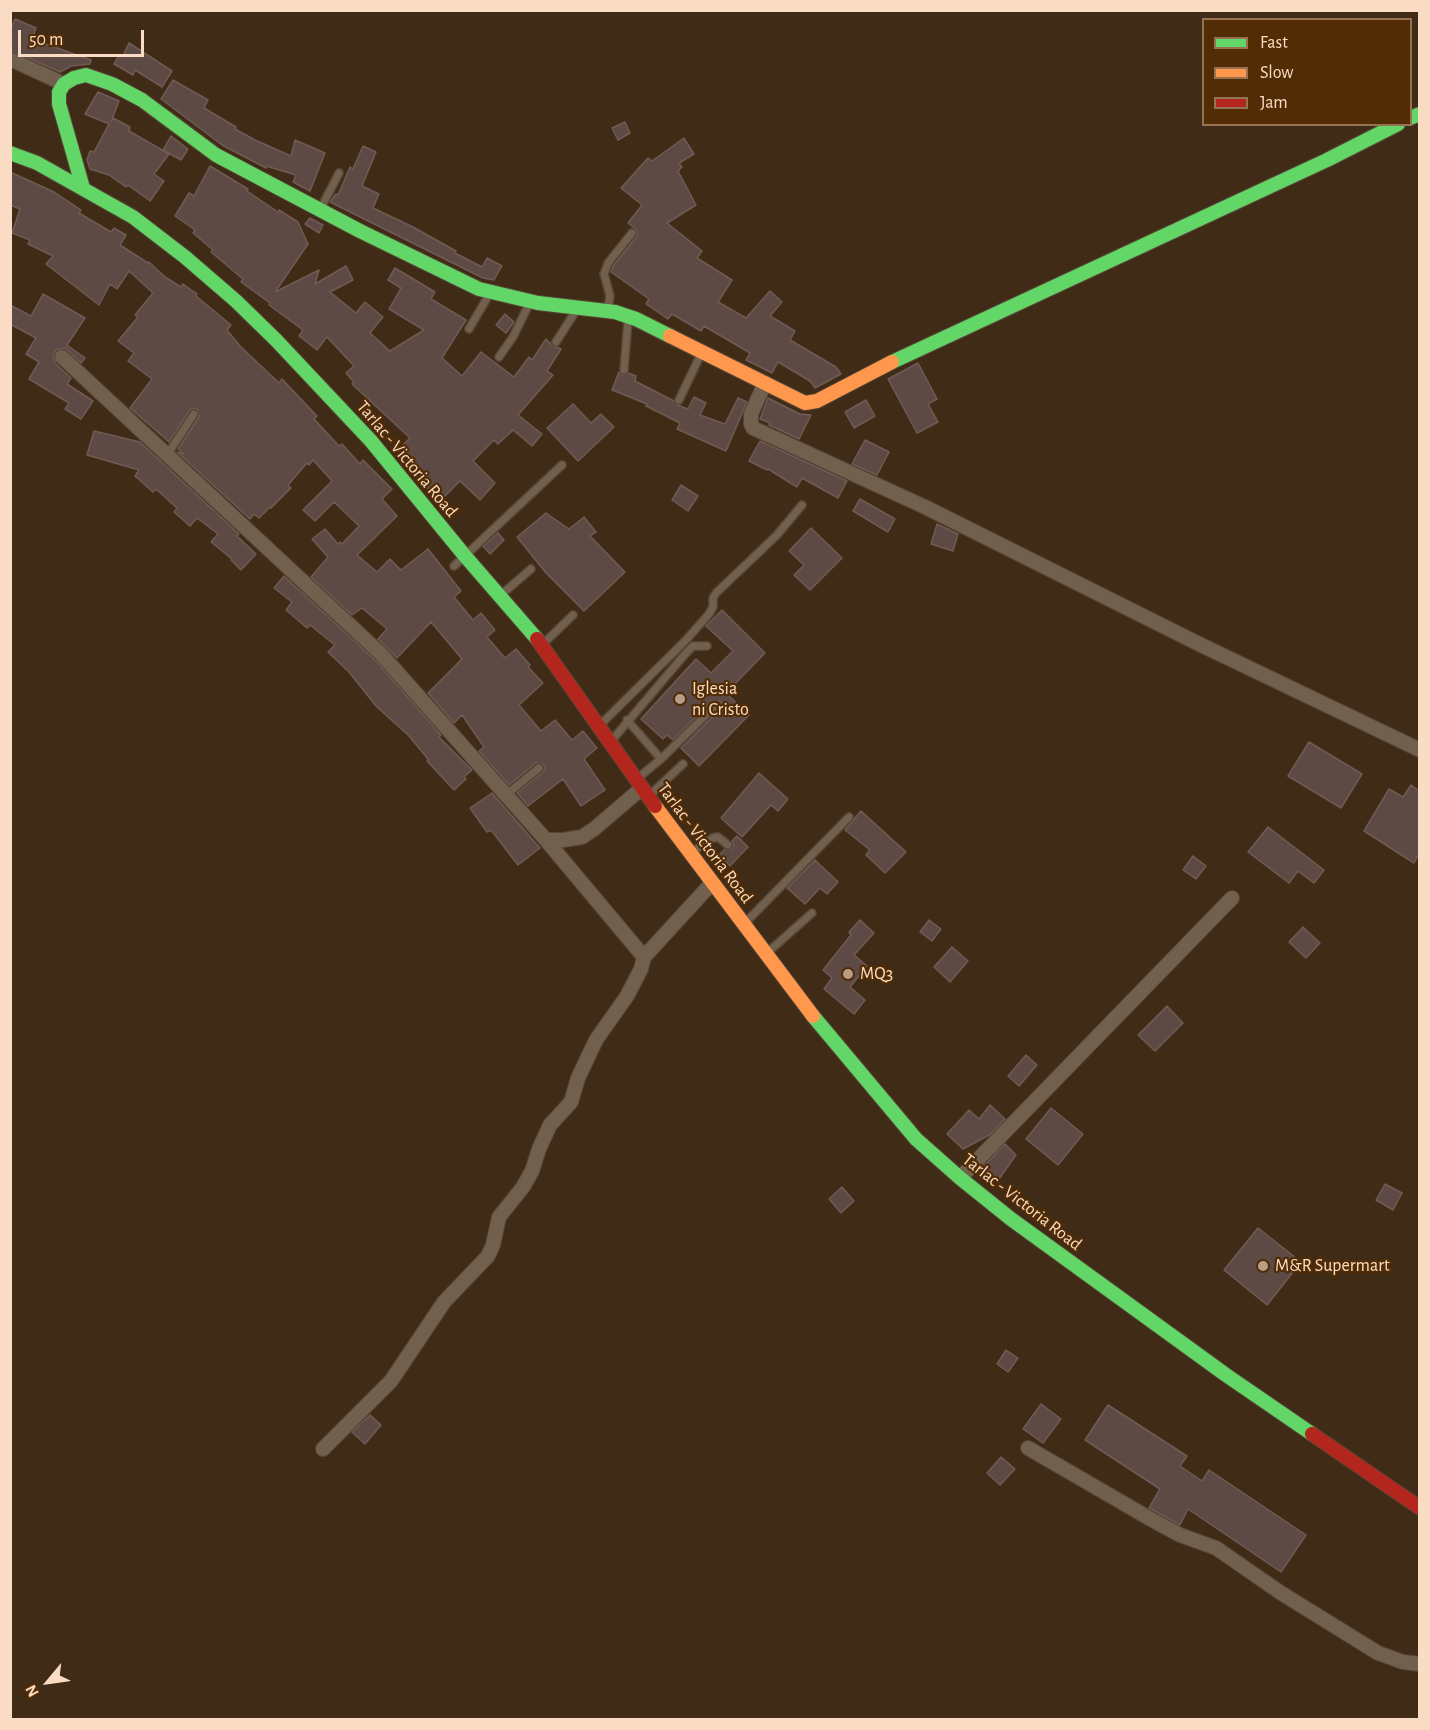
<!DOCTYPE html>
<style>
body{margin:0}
#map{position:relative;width:1430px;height:1730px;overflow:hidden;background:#402b16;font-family:"Alegreya Sans",sans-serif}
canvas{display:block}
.frame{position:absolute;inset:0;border:12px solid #fadcc4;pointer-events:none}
.legend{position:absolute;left:1202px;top:18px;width:210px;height:108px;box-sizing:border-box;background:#512c05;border:2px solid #957251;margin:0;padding:8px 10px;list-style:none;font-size:18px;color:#fadcc4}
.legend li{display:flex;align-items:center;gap:12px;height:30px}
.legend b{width:30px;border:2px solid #957251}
.north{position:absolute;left:18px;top:1652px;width:60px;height:60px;-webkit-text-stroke:4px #512c05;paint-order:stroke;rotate:241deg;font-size:16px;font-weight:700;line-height:24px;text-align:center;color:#fadcc4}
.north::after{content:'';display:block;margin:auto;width:21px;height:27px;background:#fadcc4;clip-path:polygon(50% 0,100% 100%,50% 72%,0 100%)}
.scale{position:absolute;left:18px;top:30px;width:126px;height:27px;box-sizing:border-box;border:3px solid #fadcc4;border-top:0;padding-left:8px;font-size:18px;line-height:21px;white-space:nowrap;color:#fadcc4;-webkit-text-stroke:4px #512c05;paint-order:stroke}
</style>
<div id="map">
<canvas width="1430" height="1730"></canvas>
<div class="frame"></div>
<ul class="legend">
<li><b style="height:8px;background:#63d668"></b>Fast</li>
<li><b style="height:8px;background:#ff974d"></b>Slow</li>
<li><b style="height:8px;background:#b3261e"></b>Jam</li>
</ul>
<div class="north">N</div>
<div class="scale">50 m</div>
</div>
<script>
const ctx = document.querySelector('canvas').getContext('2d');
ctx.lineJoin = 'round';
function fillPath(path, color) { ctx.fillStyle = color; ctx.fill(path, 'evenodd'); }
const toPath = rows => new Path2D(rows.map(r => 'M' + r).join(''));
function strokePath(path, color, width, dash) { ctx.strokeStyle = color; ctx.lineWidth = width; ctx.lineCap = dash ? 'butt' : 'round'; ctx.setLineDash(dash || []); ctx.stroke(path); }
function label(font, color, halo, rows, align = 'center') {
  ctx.font = font + ' "Alegreya Sans",sans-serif'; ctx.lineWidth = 4.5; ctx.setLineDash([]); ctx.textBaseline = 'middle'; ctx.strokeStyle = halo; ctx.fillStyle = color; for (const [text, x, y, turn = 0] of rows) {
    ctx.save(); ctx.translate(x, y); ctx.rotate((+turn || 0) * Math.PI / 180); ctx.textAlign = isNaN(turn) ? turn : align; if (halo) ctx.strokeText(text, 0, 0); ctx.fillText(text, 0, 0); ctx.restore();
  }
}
const building = toPath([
 [15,19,36,28,32,39,91,60,90,64,71,66,60,72,10,50,10,30,15,19],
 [129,43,172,71,162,87,135,70,133,75,114,64,119,55,123,56,129,43],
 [173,80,208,100,204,108,236,127,235,129,255,140,291,156,295,140,325,153,310,191,293,182,296,175,266,166,266,168,222,145,161,99,173,80],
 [98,92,119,101,111,122,113,118,130,127,129,131,169,154,154,174,164,181,150,201,128,185,126,187,109,175,90,169,87,160,90,151,94,152,109,124,85,114,98,92],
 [625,122,630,133,618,140,612,128,625,122],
 [171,136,188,149,181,160,163,150,171,136],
 [684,138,694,154,679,163,682,167,678,171,696,205,667,223,702,251,697,258,732,280,718,302,746,318,770,291,782,302,770,316,795,331,790,340,836,367,841,374,815,388,810,381,778,362,772,373,746,360,750,353,704,326,701,331,672,314,668,319,646,304,649,299,611,272,613,266,637,236,637,230,628,223,642,205,621,188,648,158,652,161,684,138],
 [363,146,376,152,362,186,379,194,373,208,413,227,456,251,455,253,482,267,487,258,502,266,494,280,483,278,330,202,336,194,338,195,350,167,353,169,363,146],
 [210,166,248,189,247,191,278,212,279,210,298,222,308,244,275,292,319,270,315,284,346,266,353,280,330,292,356,313,365,302,383,317,370,333,390,351,424,330,389,309,401,288,388,280,395,268,435,292,431,299,466,320,442,358,462,376,481,352,514,377,529,357,532,360,546,339,553,346,561,349,547,371,553,375,518,415,542,434,532,446,513,430,498,444,494,440,473,461,495,483,480,500,460,481,440,501,424,485,428,480,398,450,410,438,352,384,354,382,346,373,354,366,327,337,317,350,299,336,303,330,269,305,270,303,241,282,243,279,211,252,213,250,193,233,195,230,175,216,189,193,194,196,210,166],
 [10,172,54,192,81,210,79,213,111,232,114,228,126,235,120,245,148,263,149,262,165,277,181,287,183,284,197,294,196,296,231,325,227,330,240,346,279,383,282,379,317,416,314,419,339,446,342,444,360,464,363,460,392,489,382,499,397,516,357,555,377,572,390,559,401,570,428,549,461,591,454,597,473,620,481,613,495,630,487,637,505,658,516,649,530,665,528,667,543,683,519,705,541,731,555,720,572,740,583,731,597,748,584,759,605,790,581,806,563,779,528,806,517,793,543,772,545,768,543,764,536,763,509,785,479,751,484,747,462,715,454,723,428,693,462,659,431,622,397,658,378,639,387,629,362,608,352,615,311,577,328,557,312,539,325,529,338,544,340,542,342,544,359,526,334,502,315,521,303,510,332,481,313,460,309,465,307,463,288,485,291,488,271,508,270,507,259,518,254,514,250,519,177,452,184,454,178,449,199,417,198,410,194,408,190,410,169,442,130,408,152,379,128,361,134,353,118,341,138,317,135,315,153,293,129,271,117,289,110,284,99,305,46,264,53,256,28,244,30,240,12,233,20,209,10,205,10,172],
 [310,218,323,225,319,233,305,224,310,218],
 [43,294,85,318,67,345,85,358,81,363,65,348,56,350,53,356,56,364,71,378,67,384,93,401,81,419,65,409,69,403,29,379,39,362,26,354,36,338,10,324,10,305,31,316,43,294],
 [505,314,514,322,506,333,496,325,505,314],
 [918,363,937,399,928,404,938,422,917,433,888,379,918,363],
 [619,372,623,375,628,373,636,376,635,381,674,401,677,405,688,409,694,397,706,403,700,415,725,424,738,398,747,402,726,451,677,429,680,423,646,406,647,404,612,390,619,372],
 [768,398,800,414,811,415,799,439,769,425,770,423,760,419,768,398],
 [866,400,875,416,854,428,845,412,866,400],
 [573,404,591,423,601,414,614,427,578,461,547,428,573,404],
 [94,431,140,442,239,534,237,536,256,554,241,570,231,560,232,559,211,542,218,534,197,518,190,526,174,512,177,508,156,489,153,492,135,476,139,470,87,455,94,431],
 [865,440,889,452,877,475,852,464,865,440],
 [760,441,847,481,838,498,802,478,797,487,768,469,767,470,749,461,760,441],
 [681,485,698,496,688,511,672,500,681,485],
 [860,499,895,519,888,532,853,511,860,499],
 [546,513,569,529,584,517,596,532,590,536,625,572,584,611,546,573,517,537,546,513],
 [937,524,958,534,953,551,931,544,937,524],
 [811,528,842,558,810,590,794,575,804,565,789,551,811,528],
 [498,533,504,540,490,554,483,546,498,533],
 [284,576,375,660,441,735,439,737,472,770,464,777,466,779,454,790,427,761,428,759,409,736,376,706,349,672,328,652,335,645,310,625,307,628,286,610,292,602,274,588,284,576],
 [722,610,765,653,726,693,749,715,699,766,681,748,720,709,722,704,720,701,712,701,673,740,667,735,663,739,641,719,696,659,711,673,733,651,706,626,722,610],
 [1309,742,1362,774,1341,808,1288,776,1309,742],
 [759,773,788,799,778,811,771,805,742,837,721,818,759,773],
 [1411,785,1419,791,1419,854,1414,863,1364,831,1389,789,1403,797,1411,785],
 [492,793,540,848,518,865,491,830,487,832,470,808,492,793],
 [861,811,906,852,885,873,866,855,870,850,845,830,861,811],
 [1268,827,1324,870,1314,883,1298,871,1289,883,1248,852,1268,827],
 [737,836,748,847,730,866,719,855,725,849,732,849,734,845,732,841,737,836],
 [1193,856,1206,866,1196,879,1183,870,1193,856],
 [815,860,838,882,827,894,820,888,805,904,787,888,815,860],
 [860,920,874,933,854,955,867,966,850,987,865,1000,854,1014,824,989,832,978,823,970,851,935,849,932,860,920],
 [929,920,941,929,932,941,920,932,929,920],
 [1303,927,1320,943,1306,958,1289,942,1303,927],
 [952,947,968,961,950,982,934,967,952,947],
 [1167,1006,1183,1023,1155,1051,1138,1035,1167,1006],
 [1026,1055,1037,1065,1019,1086,1008,1076,1026,1055],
 [990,1105,1005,1119,991,1134,963,1149,947,1134,969,1110,979,1119,990,1105],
 [1051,1108,1083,1134,1058,1165,1026,1139,1051,1108],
 [1005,1144,1016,1155,999,1179,983,1167,1005,1144],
 [1385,1184,1402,1193,1393,1210,1376,1200,1385,1184],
 [842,1187,854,1201,841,1213,829,1199,842,1187],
 [1258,1228,1301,1262,1267,1305,1224,1270,1258,1228],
 [1006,1350,1018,1358,1008,1372,997,1364,1006,1350],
 [1041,1404,1061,1419,1043,1443,1023,1429,1041,1404],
 [1108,1405,1187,1456,1180,1466,1202,1481,1209,1470,1306,1535,1281,1572,1188,1509,1180,1525,1149,1508,1160,1489,1085,1440,1108,1405],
 [370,1415,381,1425,365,1444,352,1432,370,1415],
 [1001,1457,1015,1469,1000,1485,987,1473,1001,1457]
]);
const lane = toPath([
 [321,208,339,173],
 [608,309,610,296,604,274,606,269,608,263,632,233],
 [469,329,490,293],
 [556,342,577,309],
 [499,357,513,337,529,304],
 [624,370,628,320],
 [679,400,701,354],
 [167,455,194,414],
 [454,566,562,465],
 [502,594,531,569],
 [544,643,573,615],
 [627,720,661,759],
 [601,724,686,640,709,614,713,607,713,598,716,593,777,535,802,505],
 [613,739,686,653,693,646,707,646],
 [639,777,661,759,716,705],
 [506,795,539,768],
 [650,795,683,764],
 [692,852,713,838,718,837,728,845],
 [745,923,849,817],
 [767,953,812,913]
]);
const street = toPath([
 [10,59,64,84],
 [62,357,381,654,546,840,644,957,712,883],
 [765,383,751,414,751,424,753,428,925,507,1197,643,1420,750],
 [546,840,563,840,582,837,594,829,642,788],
 [960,1178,1232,898],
 [1028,1448,1154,1521,1180,1535,1216,1548,1281,1593,1378,1653,1403,1662,1420,1664],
 [323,1449,391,1381,444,1302,488,1256,493,1245,499,1217,523,1187,532,1171,539,1149,550,1125,571,1102,578,1078,596,1040,627,996,641,969,644,957]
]);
const fast = toPath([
 [1410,118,1420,114],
 [10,153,37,163,133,217,185,257,236,301,276,340,371,441,465,556,537,639],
 [83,188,59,104,59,92,64,84,74,78,86,75,112,84,142,100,216,155,360,231,479,289,538,303,615,312,636,319,670,336],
 [892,362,1327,160,1398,124],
 [813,1016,916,1139,960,1178,1011,1219,1226,1375,1312,1434]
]);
const slow = toPath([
 [670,336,805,403,817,401,892,362],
 [655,806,813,1016]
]);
const jam = toPath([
 [537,639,655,806],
 [1312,1434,1420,1508]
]);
const markers = [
 [680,699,6,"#b99e87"],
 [848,974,6,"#b99e87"],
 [1263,1266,6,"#b99e87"]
];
const streetNames = [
 ["Tarlac - Victoria Road",407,459,50],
 ["Tarlac - Victoria Road",705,843,53],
 ["Tarlac - Victoria Road",1022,1202,38]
];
const poiNames = [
 ["Iglesia",692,689],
 ["ni Cristo",692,710],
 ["MQ3",860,974],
 ["M&R Supermart",1275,1266]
];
fillPath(building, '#5e4a44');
strokePath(building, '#715a55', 1.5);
strokePath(lane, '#574636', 10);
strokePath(street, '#574636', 16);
strokePath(fast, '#574636', 16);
strokePath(slow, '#574636', 16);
strokePath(jam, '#574636', 16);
strokePath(lane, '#72604e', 7);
strokePath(street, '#72604e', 14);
strokePath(fast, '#63d668', 14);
strokePath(slow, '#ff974d', 14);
strokePath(jam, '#b3261e', 14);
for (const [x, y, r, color] of markers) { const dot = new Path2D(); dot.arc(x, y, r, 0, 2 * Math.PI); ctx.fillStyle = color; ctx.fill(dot); strokePath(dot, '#512c05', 2); }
label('18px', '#fadcc4', '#512c05', streetNames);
label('18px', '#fadcc4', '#512c05', poiNames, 'left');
</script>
